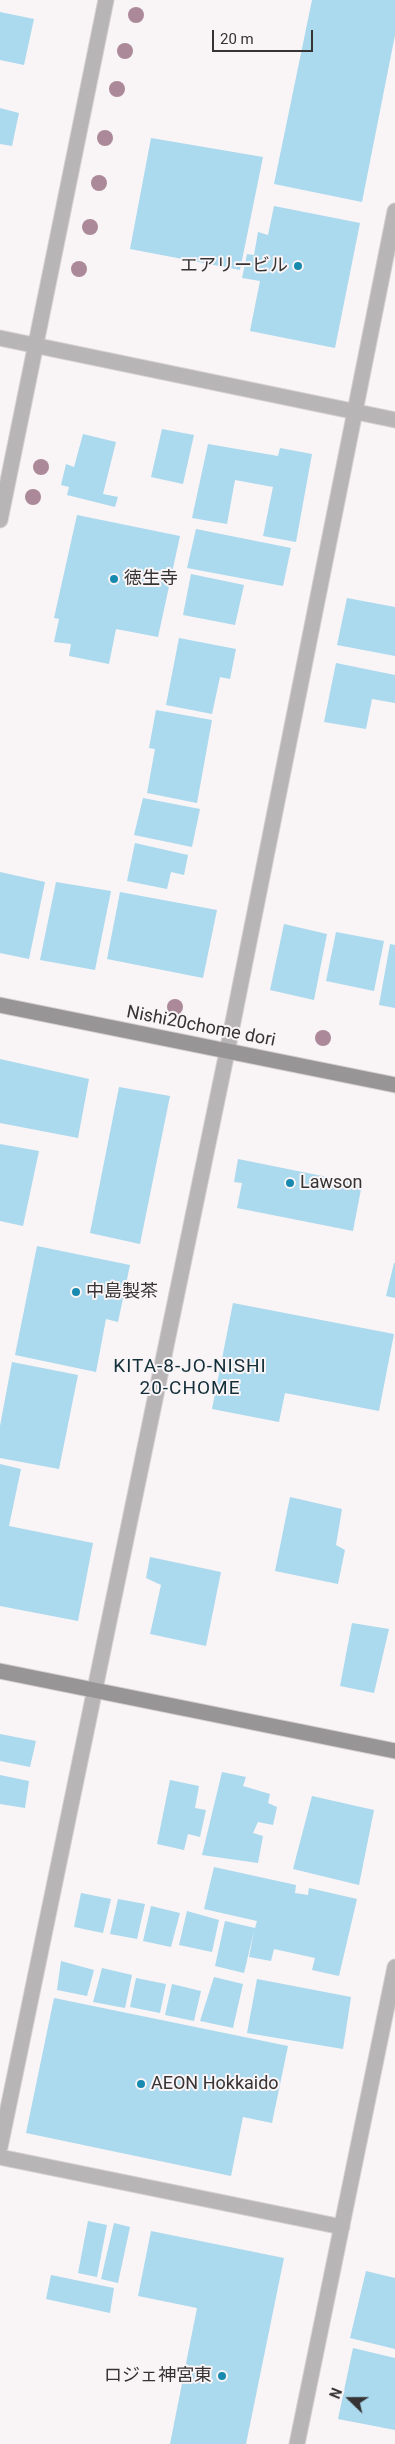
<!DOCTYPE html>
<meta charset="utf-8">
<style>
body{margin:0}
#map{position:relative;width:395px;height:2444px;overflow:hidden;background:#f9f4f6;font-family:Roboto,sans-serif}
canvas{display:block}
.north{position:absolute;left:325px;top:2374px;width:50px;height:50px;-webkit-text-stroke:4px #f9f4f6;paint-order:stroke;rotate:292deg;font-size:14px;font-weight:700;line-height:20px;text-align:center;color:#353334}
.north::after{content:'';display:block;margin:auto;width:18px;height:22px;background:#353334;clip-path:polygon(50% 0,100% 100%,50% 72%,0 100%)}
.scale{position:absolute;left:212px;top:30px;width:101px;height:22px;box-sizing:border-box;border:2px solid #353334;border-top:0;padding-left:6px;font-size:15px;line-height:18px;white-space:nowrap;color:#353334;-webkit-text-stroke:4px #f9f4f6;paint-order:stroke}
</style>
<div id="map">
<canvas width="395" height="2444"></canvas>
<div class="north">N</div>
<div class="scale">20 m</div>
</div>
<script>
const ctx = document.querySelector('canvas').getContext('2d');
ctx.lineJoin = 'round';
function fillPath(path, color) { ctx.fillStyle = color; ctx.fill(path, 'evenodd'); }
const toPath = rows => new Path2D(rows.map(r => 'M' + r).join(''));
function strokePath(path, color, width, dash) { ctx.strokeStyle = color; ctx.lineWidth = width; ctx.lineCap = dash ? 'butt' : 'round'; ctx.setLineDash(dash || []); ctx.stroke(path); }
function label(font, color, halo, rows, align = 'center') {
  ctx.font = font + ' Roboto,"Noto Sans JP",sans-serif'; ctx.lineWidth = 4; ctx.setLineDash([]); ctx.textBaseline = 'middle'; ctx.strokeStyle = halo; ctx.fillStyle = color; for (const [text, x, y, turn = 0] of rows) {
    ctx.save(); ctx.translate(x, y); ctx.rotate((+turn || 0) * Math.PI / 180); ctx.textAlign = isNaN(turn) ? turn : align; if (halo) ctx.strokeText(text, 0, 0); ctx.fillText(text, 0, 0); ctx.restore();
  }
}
const building = toPath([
 [312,0,395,0,395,35,362,202,274,184],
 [0,12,34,19,24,65,0,60],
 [0,108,19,113,12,146,0,144],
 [151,138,263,157,240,270,130,249],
 [274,206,360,223,335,348,250,331,260,281,242,278,247,254,254,255,258,232,268,235],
 [162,429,194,435,183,484,151,477],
 [83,434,116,442,103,494,118,497,115,507,67,495,69,487,61,485,66,464,74,467],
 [208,444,278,456,280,448,312,454,296,542,263,536,273,487,235,480,227,524,192,518],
 [77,515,180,536,158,637,116,629,109,664,69,656,71,644,54,642,59,619,54,618],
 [196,529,291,548,283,586,187,568],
 [191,574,244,585,235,625,183,615],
 [347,598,395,607,395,656,337,645],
 [179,638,236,649,230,679,220,677,212,714,166,705],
 [336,663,395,675,395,703,372,699,366,729,324,722],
 [156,710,212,720,197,803,147,793,155,749,149,748],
 [143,798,200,809,192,847,134,835],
 [135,843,188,855,184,875,171,872,167,889,127,881],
 [0,872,45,882,29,959,0,953],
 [56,882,111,891,95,970,40,960],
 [120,892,217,910,203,978,107,959],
 [284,924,327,934,314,1000,270,990],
 [336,932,384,941,374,991,326,981],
 [390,944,395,945,395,1008,379,1005],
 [0,1059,89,1079,78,1138,0,1123],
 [119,1087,170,1096,140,1244,90,1233],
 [0,1144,39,1151,23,1226,0,1221],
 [238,1159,362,1184,353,1231,237,1208,242,1183,234,1182],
 [37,1246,130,1265,118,1322,106,1319,96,1372,15,1355],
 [394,1263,395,1263,395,1298,386,1296],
 [233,1303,394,1334,379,1411,285,1393,279,1422,212,1409],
 [12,1362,78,1375,59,1469,0,1458,0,1426],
 [0,1464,21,1469,9,1526,93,1543,78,1621,0,1606],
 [290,1497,342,1509,336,1545,345,1550,338,1584,275,1571],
 [150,1557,221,1572,206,1646,150,1634,161,1585,146,1578],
 [352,1623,389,1629,374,1693,340,1686],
 [0,1734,36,1741,30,1767,0,1761],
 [222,1772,246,1777,243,1786,270,1794,268,1803,277,1807,273,1825,258,1822,253,1833,263,1836,258,1863,202,1855],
 [0,1775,29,1781,25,1808,0,1804],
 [170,1780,199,1786,195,1808,206,1810,200,1837,188,1834,184,1850,157,1844],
 [312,1796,374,1810,359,1885,293,1869],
 [214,1867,296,1885,295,1893,308,1895,309,1888,357,1899,339,1976,312,1970,315,1958,274,1949,271,1961,249,1957,254,1931,244,1973,215,1966,225,1921,255,1928,257,1921,204,1909],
 [81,1893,111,1899,103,1933,74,1927],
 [118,1899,145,1904,137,1939,110,1934],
 [151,1906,180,1913,171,1947,143,1941],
 [187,1911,219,1920,212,1952,179,1945],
 [61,1961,94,1970,87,1996,57,1990],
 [102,1968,132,1975,125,2008,93,2002],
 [214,1977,243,1984,233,2028,200,2021],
 [136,1978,166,1984,160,2013,130,2007],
 [257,1979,351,1997,343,2049,247,2033],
 [172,1984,201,1991,194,2021,165,2015],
 [54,1998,288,2046,272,2123,243,2117,231,2176,26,2133],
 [88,2221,107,2225,97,2277,78,2273],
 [114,2223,130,2227,118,2283,101,2279],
 [151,2231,284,2258,246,2444,170,2444,197,2308,138,2296],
 [366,2271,395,2278,395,2349,350,2338],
 [51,2275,114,2288,110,2313,46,2299],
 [353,2348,395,2358,395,2430,338,2419]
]);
const street = toPath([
 [0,338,395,420],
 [0,520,106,0],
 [0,2147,227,1052,395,211],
 [0,2157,342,2227],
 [297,2444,395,1967]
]);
const secondary = toPath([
 [0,1005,395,1085],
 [0,1671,395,1751]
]);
const trees = [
 [136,15],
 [125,51],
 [117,89],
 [105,138],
 [99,183],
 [90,227],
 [79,269],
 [41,467],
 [33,497],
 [175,1007],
 [323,1038]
];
const markers = [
 [298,266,5,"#198aaf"],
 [114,579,5,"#198aaf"],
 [290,1183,5,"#198aaf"],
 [76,1292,5,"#198aaf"],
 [141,2084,5,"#198aaf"],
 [222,2376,5,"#198aaf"]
];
const poiNames = [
 ["エアリービル",288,266,"right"],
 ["徳生寺",124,579],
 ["Lawson",300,1183],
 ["中島製茶",86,1292],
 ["AEON Hokkaido",151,2084],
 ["ロジェ神宮東",212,2376,"right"]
];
const streetNames = [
 ["Nishi20chome dori",201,1027,11]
];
const neighbourhoodNames = [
 ["KITA-8-JO-NISHI",190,1367],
 ["20-CHOME",190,1389]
];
fillPath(building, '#abd9ee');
strokePath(street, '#d6d1d3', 17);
strokePath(secondary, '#d6d1d3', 17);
strokePath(street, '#b7b5b5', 15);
strokePath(secondary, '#989596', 15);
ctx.fillStyle = '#ab8998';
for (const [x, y] of trees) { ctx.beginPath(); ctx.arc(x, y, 8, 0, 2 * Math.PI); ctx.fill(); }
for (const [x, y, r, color] of markers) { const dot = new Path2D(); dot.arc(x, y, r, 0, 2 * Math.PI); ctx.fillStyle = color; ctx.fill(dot); strokePath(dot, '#f9f4f6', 2); }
label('18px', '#353334', '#f9f4f6', poiNames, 'left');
label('18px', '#353334', '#f9f4f6', streetNames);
ctx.letterSpacing = '1px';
label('19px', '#132f3a', '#f9f4f6', neighbourhoodNames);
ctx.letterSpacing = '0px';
</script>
